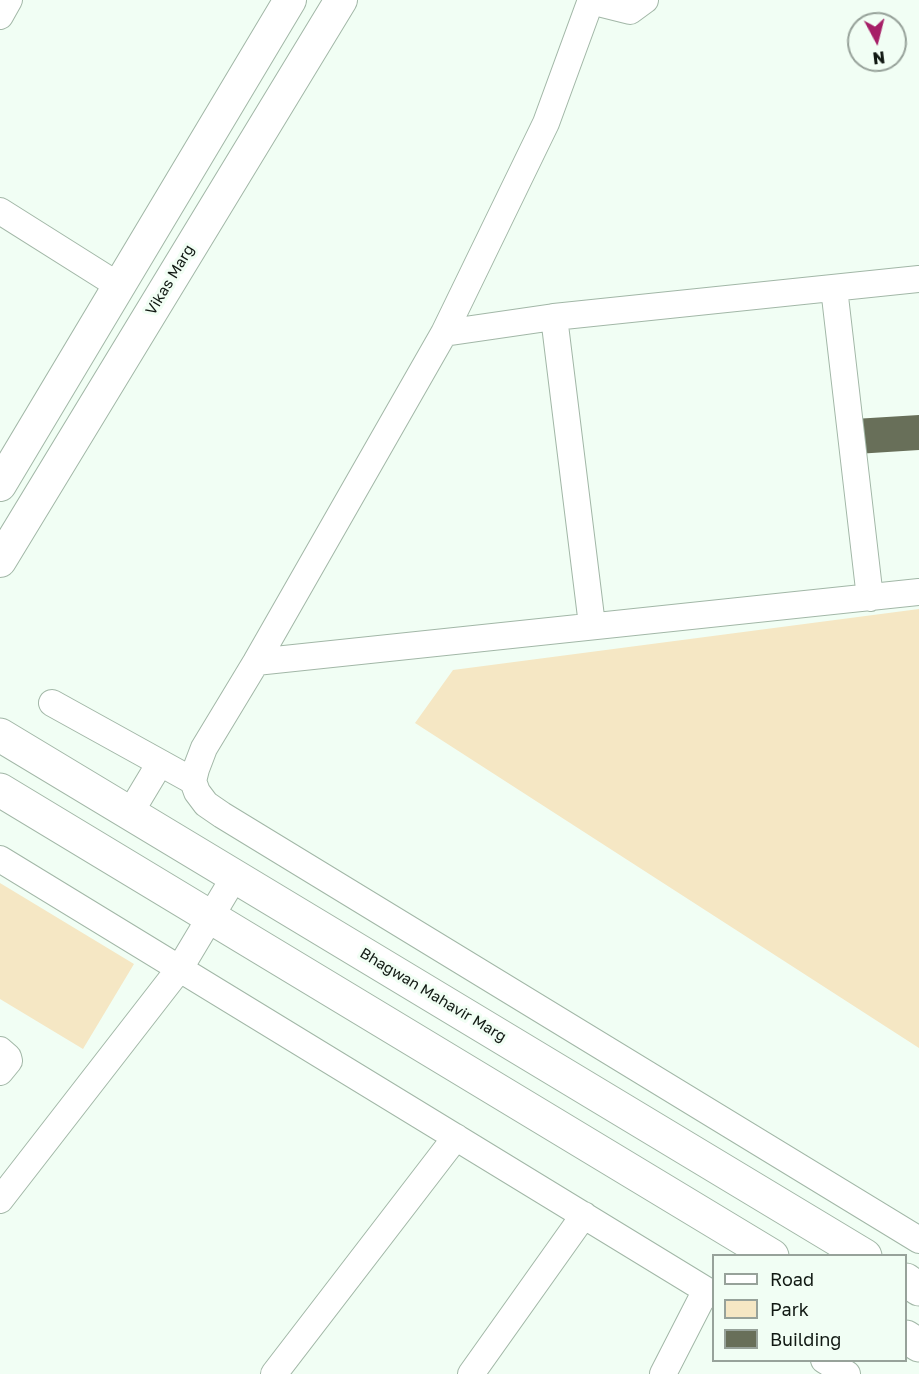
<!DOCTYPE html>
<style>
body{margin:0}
#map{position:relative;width:919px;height:1374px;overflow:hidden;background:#f1fef4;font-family:"Golos Text",sans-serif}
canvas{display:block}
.legend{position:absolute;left:712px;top:1254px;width:195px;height:108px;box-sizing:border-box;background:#f1fef4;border:2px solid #97a29a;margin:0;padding:8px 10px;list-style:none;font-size:18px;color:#111913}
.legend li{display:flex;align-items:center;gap:12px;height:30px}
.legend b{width:30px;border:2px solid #97a29a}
.north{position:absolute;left:847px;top:12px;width:60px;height:60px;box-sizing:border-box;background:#f1fef4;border:2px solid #97a29a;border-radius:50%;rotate:173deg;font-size:16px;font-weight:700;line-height:24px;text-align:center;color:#111913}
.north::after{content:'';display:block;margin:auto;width:21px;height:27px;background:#a61f67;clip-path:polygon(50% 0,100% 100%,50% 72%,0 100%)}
</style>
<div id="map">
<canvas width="919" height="1374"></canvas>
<ul class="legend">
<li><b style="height:8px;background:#fff"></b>Road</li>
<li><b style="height:16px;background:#f5e7c4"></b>Park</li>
<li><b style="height:16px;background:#686f59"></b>Building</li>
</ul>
<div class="north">N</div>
</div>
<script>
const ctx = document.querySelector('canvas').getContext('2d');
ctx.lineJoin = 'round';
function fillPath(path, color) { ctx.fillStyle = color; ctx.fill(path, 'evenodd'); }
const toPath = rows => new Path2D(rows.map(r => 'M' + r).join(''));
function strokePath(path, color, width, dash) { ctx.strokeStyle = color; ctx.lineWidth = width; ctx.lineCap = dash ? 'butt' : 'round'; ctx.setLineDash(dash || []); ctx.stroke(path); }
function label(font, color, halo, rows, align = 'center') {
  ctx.font = font + ' "Golos Text",sans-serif'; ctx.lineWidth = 6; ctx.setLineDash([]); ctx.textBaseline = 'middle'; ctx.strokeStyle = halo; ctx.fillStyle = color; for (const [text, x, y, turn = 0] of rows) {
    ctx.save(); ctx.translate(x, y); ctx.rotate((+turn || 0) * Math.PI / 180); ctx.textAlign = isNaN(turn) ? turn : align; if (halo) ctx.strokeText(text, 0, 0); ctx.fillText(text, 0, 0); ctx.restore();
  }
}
const green = toPath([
 [919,609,919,1048,415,723,453,670],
 [0,883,134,964,83,1049,0,999]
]);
const building = toPath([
 [919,415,919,450,856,454,854,419]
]);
const minor = toPath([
 [591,0,546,123,444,333,256,662,204,748,196,769,193,781,197,792,206,804,222,815,919,1240],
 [590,1,630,11,645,0],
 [0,16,9,0],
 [0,211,119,286],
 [834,288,870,598],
 [554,317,592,625],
 [444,333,554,317,919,279],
 [256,662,919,592],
 [52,703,193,781],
 [130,813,160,763],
 [0,859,714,1295],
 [0,1050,8,1057,9,1061,0,1072],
 [0,1200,180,968,235,876],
 [824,1360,847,1374],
 [274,1374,456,1137],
 [471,1374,584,1215],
 [663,1374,706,1290]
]);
const tertiary = toPath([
 [0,485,290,0],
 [0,561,341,0]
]);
const secondary = toPath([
 [0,735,865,1256],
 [0,790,772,1256],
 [906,1280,919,1289],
 [906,1337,919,1345]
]);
const streetNames = [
 ["Vikas Marg",170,280,-59],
 ["Bhagwan Mahavir Marg",433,995,31]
];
fillPath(green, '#f5e7c4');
fillPath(building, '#686f59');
strokePath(minor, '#a2b7a7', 28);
strokePath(tertiary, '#a2b7a7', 34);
strokePath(secondary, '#a2b7a7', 35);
strokePath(minor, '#fff', 26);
strokePath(tertiary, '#fff', 32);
strokePath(secondary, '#fff', 33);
label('15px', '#111913', '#f1fef4', streetNames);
</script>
